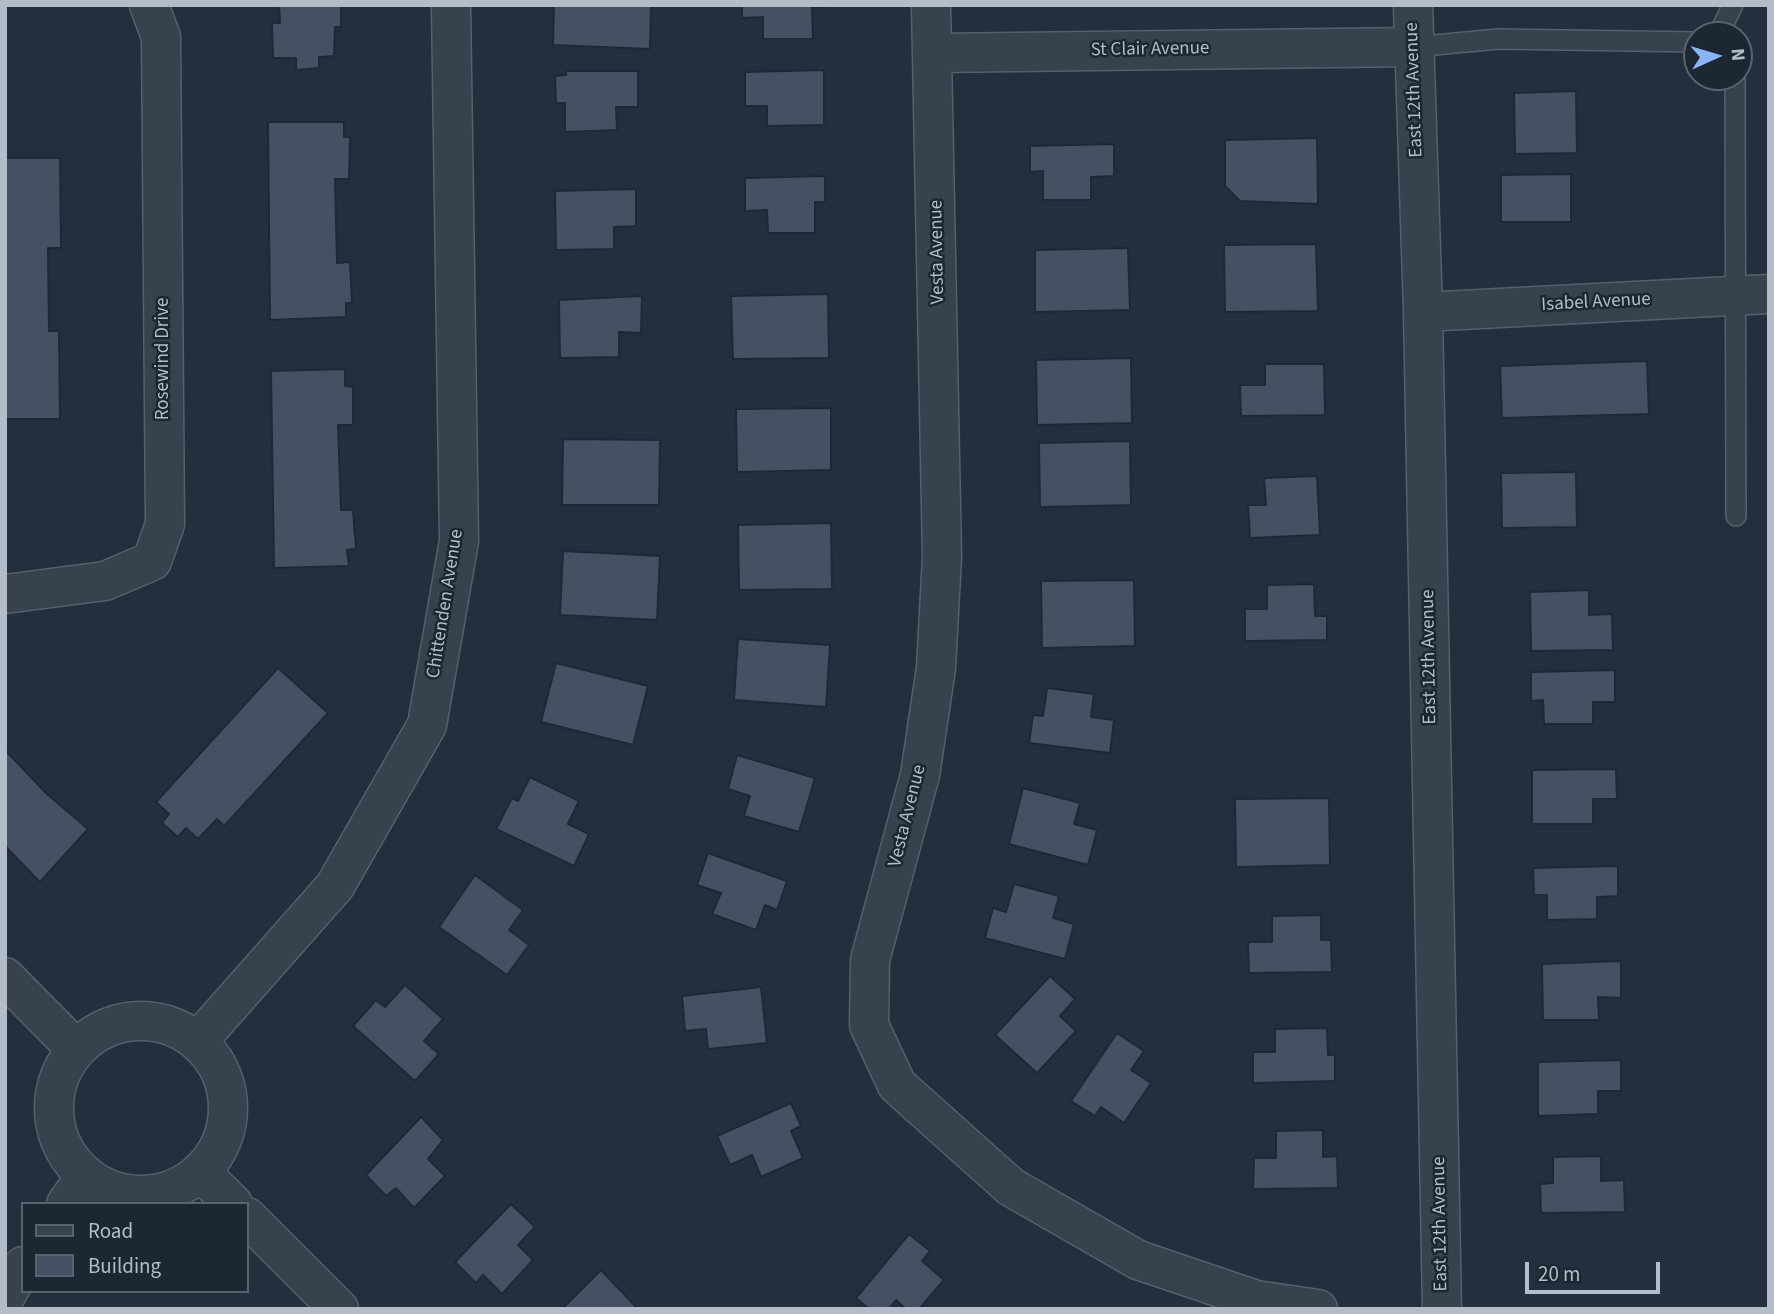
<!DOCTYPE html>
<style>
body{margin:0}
#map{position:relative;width:1774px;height:1314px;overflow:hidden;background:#242f3e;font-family:"Source Sans 3",sans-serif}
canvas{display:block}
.frame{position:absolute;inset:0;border:7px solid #b4bcc9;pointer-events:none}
.legend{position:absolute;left:21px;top:1202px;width:228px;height:91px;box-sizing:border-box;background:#1d2633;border:2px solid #59626f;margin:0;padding:9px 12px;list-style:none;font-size:21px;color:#b4bcc9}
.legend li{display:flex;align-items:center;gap:14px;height:35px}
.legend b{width:35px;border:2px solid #59626f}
.north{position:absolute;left:1683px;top:21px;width:70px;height:70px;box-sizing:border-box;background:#1d2633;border:2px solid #59626f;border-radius:50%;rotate:86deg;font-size:19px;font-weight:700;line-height:28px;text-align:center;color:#b4bcc9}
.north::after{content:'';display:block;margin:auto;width:24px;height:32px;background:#8ab4f8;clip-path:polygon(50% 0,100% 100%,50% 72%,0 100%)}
.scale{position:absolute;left:1525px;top:1262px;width:135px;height:32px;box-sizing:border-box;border:4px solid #b4bcc9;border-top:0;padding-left:9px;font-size:21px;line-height:24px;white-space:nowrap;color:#b4bcc9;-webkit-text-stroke:5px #1d2633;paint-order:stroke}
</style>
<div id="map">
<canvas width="1774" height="1314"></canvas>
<div class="frame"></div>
<ul class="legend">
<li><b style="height:9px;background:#38414e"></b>Road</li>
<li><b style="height:19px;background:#455162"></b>Building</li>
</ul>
<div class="north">N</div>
<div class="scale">20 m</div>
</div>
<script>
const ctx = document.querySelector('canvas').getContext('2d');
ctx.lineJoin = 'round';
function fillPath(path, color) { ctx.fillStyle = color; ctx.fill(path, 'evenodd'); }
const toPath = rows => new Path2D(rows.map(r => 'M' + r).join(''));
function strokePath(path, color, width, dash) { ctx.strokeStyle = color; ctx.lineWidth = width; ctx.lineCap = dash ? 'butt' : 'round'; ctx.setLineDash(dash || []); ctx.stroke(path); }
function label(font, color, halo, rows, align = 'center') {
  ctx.font = font + ' "Source Sans 3",sans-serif'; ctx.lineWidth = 5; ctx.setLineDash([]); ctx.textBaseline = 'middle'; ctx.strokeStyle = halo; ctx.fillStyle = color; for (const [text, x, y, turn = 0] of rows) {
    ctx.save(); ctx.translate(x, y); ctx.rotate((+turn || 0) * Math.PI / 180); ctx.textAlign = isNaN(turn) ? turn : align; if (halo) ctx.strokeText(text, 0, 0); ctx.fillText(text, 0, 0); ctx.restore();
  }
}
const building = toPath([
 [279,5,341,5,341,27,335,27,334,56,319,57,319,68,296,70,296,58,273,58,272,23,280,23,279,5],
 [554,5,651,5,650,49,553,45,554,5],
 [742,5,824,5,824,7,812,7,813,39,763,39,763,17,742,18,742,5],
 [824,70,824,125,767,126,767,106,745,106,745,72,824,70],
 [566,71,638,71,638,107,616,107,617,130,565,132,565,103,556,103,555,76,566,75,566,71],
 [1576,91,1577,153,1515,154,1514,93,1576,91],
 [268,122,344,122,344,137,350,137,349,179,335,179,337,263,350,262,352,303,346,303,346,317,270,320,268,122],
 [1317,138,1318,204,1240,201,1225,186,1225,140,1317,138],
 [1114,144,1114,176,1091,177,1091,200,1043,200,1043,171,1030,172,1030,146,1114,144],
 [5,158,60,158,61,248,48,248,49,331,59,331,60,419,5,419,5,158],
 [1571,174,1571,222,1501,222,1501,175,1571,174],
 [825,176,825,202,815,202,815,233,768,233,767,210,745,211,745,178,825,176],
 [636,189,636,226,614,227,614,249,556,250,555,191,636,189],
 [1316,244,1318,311,1225,312,1224,245,1316,244],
 [1128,248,1130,310,1035,312,1035,250,1128,248],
 [828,294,829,358,733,359,731,296,828,294],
 [642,296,641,333,619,332,619,357,560,358,559,300,642,296],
 [1131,358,1132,423,1037,425,1036,360,1131,358],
 [1647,361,1649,414,1502,418,1500,366,1647,361],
 [1265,364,1324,364,1325,415,1241,416,1240,385,1265,385,1265,364],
 [345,369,345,386,353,387,353,425,338,425,341,510,353,510,356,549,347,550,349,566,274,568,271,371,345,369],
 [831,408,831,470,737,472,736,409,831,408],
 [563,439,660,440,659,505,562,505,563,439],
 [1130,441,1131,505,1040,507,1039,443,1130,441],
 [1576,472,1577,527,1502,528,1501,473,1576,472],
 [1317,476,1320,535,1250,538,1248,505,1266,505,1264,478,1317,476],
 [831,523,832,589,739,590,738,525,831,523],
 [563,551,660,556,657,620,560,615,563,551],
 [1134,580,1135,646,1042,648,1041,581,1134,580],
 [1314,584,1315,616,1327,616,1327,640,1245,641,1245,609,1267,609,1267,585,1314,584],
 [1589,590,1589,615,1612,614,1613,650,1531,651,1530,592,1589,590],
 [738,639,830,645,826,707,734,700,738,639],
 [556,663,648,686,633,745,541,722,556,663],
 [278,668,328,713,224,826,217,819,198,839,186,828,178,837,162,823,169,814,156,802,278,668],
 [1615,670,1615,702,1593,702,1593,724,1544,724,1543,700,1531,701,1531,672,1615,670],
 [1047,688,1094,694,1091,717,1114,720,1110,753,1029,743,1033,715,1043,716,1047,688],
 [5,750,47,794,88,829,40,882,5,846,5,750],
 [737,755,815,778,799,832,744,816,750,796,728,789,737,755],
 [1616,769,1617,799,1593,799,1593,824,1532,824,1532,770,1616,769],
 [530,777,579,801,568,824,589,834,574,866,496,829,512,798,518,801,530,777],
 [1023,788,1080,803,1074,824,1097,830,1088,865,1009,844,1023,788],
 [1329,798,1330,865,1236,867,1235,799,1329,798],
 [708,853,787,881,777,910,765,905,756,930,712,914,721,893,697,885,708,853],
 [1618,866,1618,896,1597,897,1597,919,1547,920,1547,895,1534,895,1533,868,1618,866],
 [475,875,523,910,509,930,529,945,507,975,439,927,475,875],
 [1014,884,1059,896,1053,918,1074,924,1065,959,985,938,993,908,1006,912,1014,884],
 [1321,915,1321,940,1331,940,1332,972,1249,973,1248,942,1272,942,1272,916,1321,915],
 [1621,961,1621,998,1598,997,1599,1020,1543,1020,1542,964,1621,961],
 [1050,976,1075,999,1060,1016,1076,1031,1037,1073,995,1035,1050,976],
 [405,985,443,1019,424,1041,439,1054,415,1081,353,1026,376,1000,385,1007,405,985],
 [761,987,767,1043,708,1049,706,1029,685,1031,682,996,761,987],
 [1327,1028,1328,1055,1335,1055,1335,1081,1253,1083,1253,1052,1275,1052,1275,1029,1327,1028],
 [1117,1033,1144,1051,1131,1070,1151,1083,1124,1123,1101,1107,1095,1116,1071,1101,1117,1033],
 [1621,1060,1621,1091,1598,1091,1598,1114,1538,1116,1538,1062,1621,1060],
 [791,1103,801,1126,791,1131,803,1158,761,1177,752,1155,730,1165,717,1136,791,1103],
 [421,1117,443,1140,428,1159,445,1176,414,1208,396,1188,386,1196,366,1175,421,1117],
 [1323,1130,1323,1157,1337,1156,1338,1188,1253,1189,1254,1158,1276,1158,1276,1131,1323,1130],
 [1601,1156,1601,1181,1624,1180,1625,1212,1541,1213,1540,1184,1553,1183,1553,1157,1601,1156],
 [511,1204,535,1227,518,1245,533,1260,502,1294,483,1275,476,1283,455,1262,511,1204],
 [909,1234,930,1251,922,1261,944,1280,919,1309,906,1309,896,1300,889,1309,869,1309,856,1298,909,1234],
 [601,1270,638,1309,562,1309,601,1270]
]);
const service = toPath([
 [1718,35,1733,5],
 [1413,47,1498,39,1697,42],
 [1735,77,1736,516]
]);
const minor = toPath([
 [931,5,942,557,936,668,920,775,870,960,869,1025,897,1085,1011,1187,1138,1260,1256,1300,1318,1309],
 [1413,5,1423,312,1442,1309],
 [935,53,1413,47],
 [1423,312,1769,294],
 [5,594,105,581,152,561,165,524,161,37,149,5],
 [5,977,76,1049],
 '54 1108a87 87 0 1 1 174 0a87 87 0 1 1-174 0Z',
 [198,1041,335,886,427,725,459,541,451,5],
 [201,1172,233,1204],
 [66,1204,86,1176],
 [247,1217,339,1309],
 [5,1297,23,1266]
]);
const streetNames = [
 ["St Clair Avenue",1150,50,-1],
 ["East 12th Avenue",1415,90,-92],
 ["Vesta Avenue",938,252,-91],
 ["Isabel Avenue",1596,303,-3],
 ["Rosewind Drive",164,359,-90],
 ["Chittenden Avenue",446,604,-81],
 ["East 12th Avenue",1430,657,-91],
 ["Vesta Avenue",908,816,-76],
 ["East 12th Avenue",1441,1224,-91]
];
fillPath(building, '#455162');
strokePath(building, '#1f2835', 2);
strokePath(service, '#565f6c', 22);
strokePath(minor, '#565f6c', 41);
strokePath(service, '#38414e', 19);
strokePath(minor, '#38414e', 38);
label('19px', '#b4bcc9', '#1d2633', streetNames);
</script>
